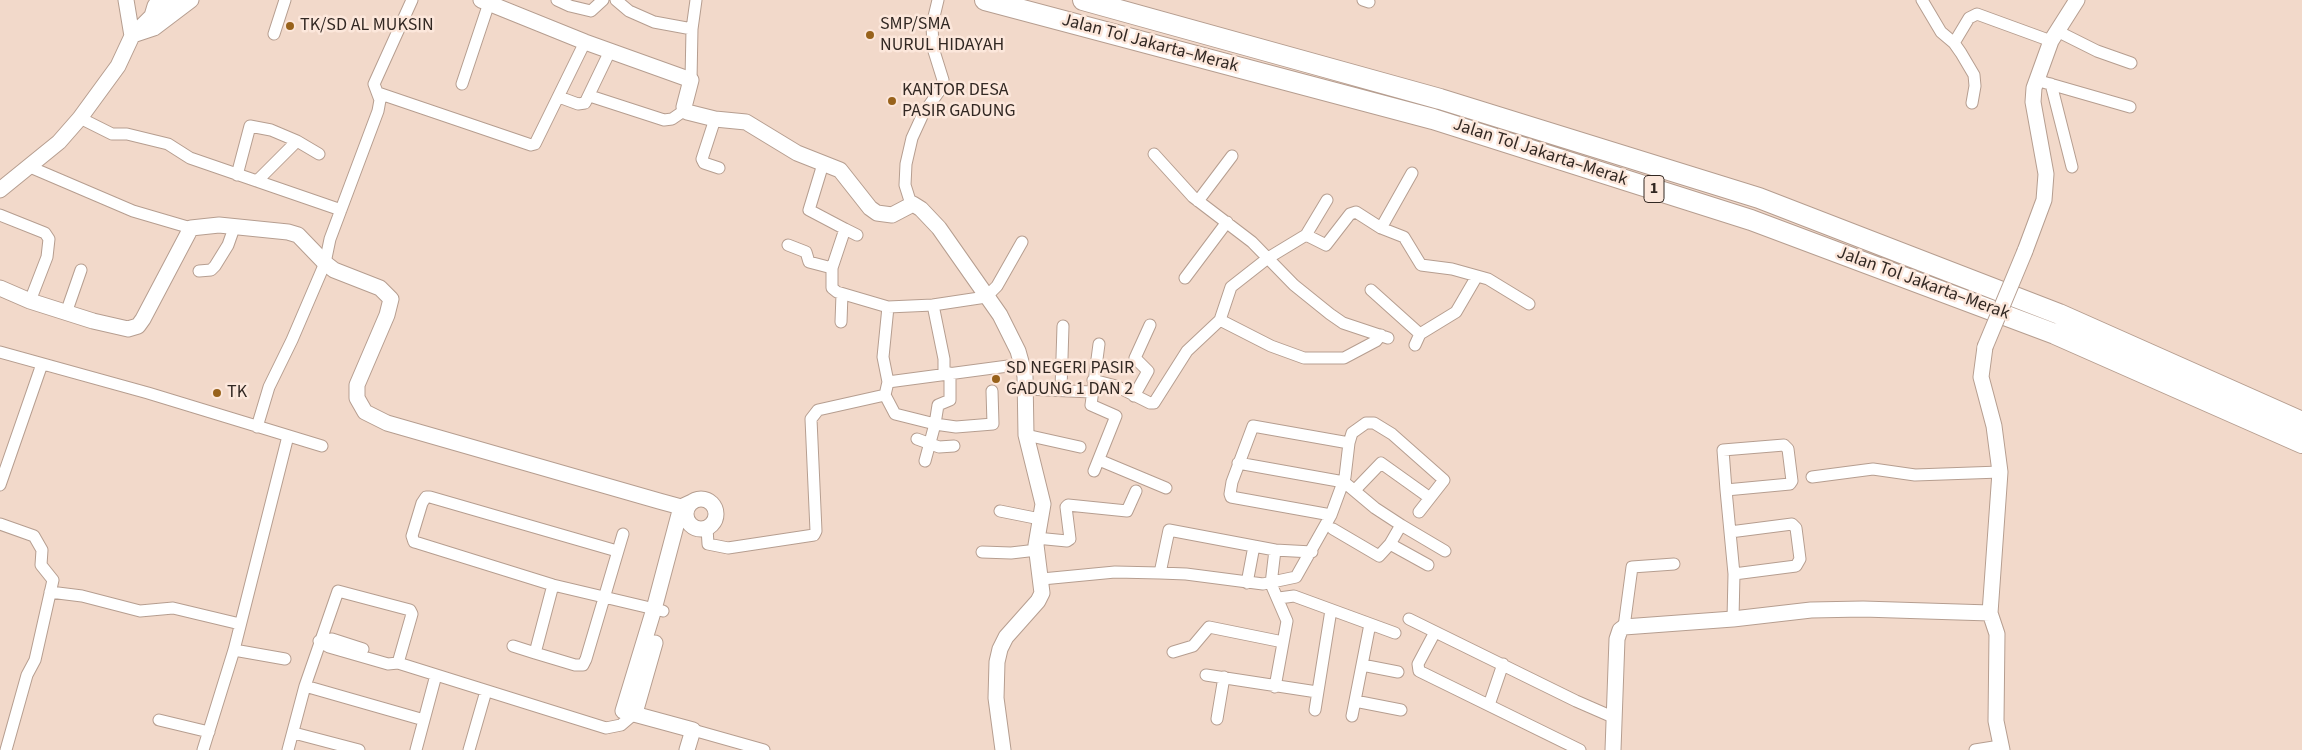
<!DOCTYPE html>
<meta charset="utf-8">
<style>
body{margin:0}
canvas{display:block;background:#f2d9ca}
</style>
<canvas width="2302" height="750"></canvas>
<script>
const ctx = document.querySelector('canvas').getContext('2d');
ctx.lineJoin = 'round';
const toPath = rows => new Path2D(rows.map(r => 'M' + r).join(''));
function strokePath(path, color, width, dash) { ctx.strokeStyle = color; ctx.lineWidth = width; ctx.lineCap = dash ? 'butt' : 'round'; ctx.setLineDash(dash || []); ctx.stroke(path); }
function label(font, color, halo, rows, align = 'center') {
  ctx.font = font + ' "Source Sans 3",sans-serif'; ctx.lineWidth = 5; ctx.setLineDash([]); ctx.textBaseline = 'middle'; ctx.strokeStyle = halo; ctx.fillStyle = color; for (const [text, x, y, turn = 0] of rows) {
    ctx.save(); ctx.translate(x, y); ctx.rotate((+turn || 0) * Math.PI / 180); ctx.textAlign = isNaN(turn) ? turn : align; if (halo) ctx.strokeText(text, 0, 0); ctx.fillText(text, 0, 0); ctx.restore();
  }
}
const street = toPath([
 [557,0,570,6,591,11,603,0],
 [616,0,629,11,654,22,692,29],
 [1363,0,1369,2],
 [1922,0,1941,32,1954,43],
 [2057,31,2097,51,2131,63],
 [274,34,285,0],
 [691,80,692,29,696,0],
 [2036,80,2130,107],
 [462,84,489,3],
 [2051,84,2072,167],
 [378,93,531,145,535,144,585,42],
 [590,96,664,120,672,119,685,110],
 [559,97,578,104,585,103,610,51],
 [1972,103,1975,86,1974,75,1961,53,1954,43,1969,18,1977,14,2051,41],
 [80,118,112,134,127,134,168,144,190,158,341,210],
 [715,119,702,159,704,163,719,168],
 [1154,154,1193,197,1252,242,1294,285,1330,314,1343,323,1388,338],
 [823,164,809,210,845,229,832,268,832,288,837,292,888,307,933,305,986,297,997,286,1022,242],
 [30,167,133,211,191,228],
 [237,175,250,126,271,130,297,141,319,154],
 [257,181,297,141],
 [1198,201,1232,156],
 [911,204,905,185,906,164,912,138,923,114,940,90,943,80,933,48,932,25,938,0],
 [0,215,45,233,49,239,47,257,30,301],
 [1381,228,1412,173],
 [845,229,857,235],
 [1306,235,1326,245,1350,214,1356,212,1381,228,1404,237,1421,265,1452,269,1488,279,1529,304],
 [788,245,806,252,809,262,832,268],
 [199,271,211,270,215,266,228,245,234,228],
 [1185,278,1227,222],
 [1371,290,1420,334],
 [933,305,944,359,944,374],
 [66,313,81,270],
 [1220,320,1271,346,1304,358,1344,358,1376,341,1381,335],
 [841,322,842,294],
 [1415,345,1420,334,1456,312,1477,276],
 [0,352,148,393,322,446],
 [1093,380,1116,386,1150,403,1154,403,1187,351,1220,320,1231,287,1268,258,1306,235,1327,200],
 [888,382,883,357,888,307],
 [1026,389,1091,392],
 [1061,389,1063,326],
 [885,395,895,414,935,424,938,405,950,400,950,373],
 [1134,396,1148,371,1135,358,1150,325],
 [257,427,269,387,292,340,325,263,330,239,378,111,380,100,374,84,412,0],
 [1026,435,1080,447],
 [917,439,939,447,954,446],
 [1349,443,1352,433,1366,423,1374,423,1392,434,1444,480,1419,512],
 [1784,445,1788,449,1792,481,1790,484,1726,490,1723,450,1784,445],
 [1099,460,1166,488],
 [925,461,935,424,956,427,993,424,992,391],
 [1238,463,1344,482,1375,508,1401,525,1390,544,1379,556,1333,529],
 [1094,471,1116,416,1091,405,1099,344],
 [1812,477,1873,469,1915,475,2000,472],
 [0,485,42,364],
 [1355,490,1381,463,1430,498],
 [1726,490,1734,574,1733,619],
 [1000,511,1040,519],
 [0,524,34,536,42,550,41,565,53,580,35,660,27,675,6,750],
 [1401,525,1445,551],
 [707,528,708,544,728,548,814,535,816,531,811,419,818,410,885,395,888,382,1023,364],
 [1730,532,1792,524,1796,528,1800,559,1796,566,1734,574],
 [1036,538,1067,541,1070,539,1066,507,1068,505,1127,511,1136,491],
 [1390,544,1428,565],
 [1275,550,1312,552],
 [617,551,430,497,426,497,422,503,412,536,414,542,418,543,553,585,663,611],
 [982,552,1011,553,1037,550],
 [1160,573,1169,530,1275,550,1271,584,1287,621,1275,687],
 [1042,579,1115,572,1160,573,1186,574,1263,584,1296,577,1331,515,1345,477,1349,443,1253,426,1232,482,1230,494,1231,497,1331,515],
 [1247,583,1254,546],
 [553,585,535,653,575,665,583,665,586,659,623,534],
 [50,592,82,596,140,611,173,608,240,624],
 [1279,598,1294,596,1395,633],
 [1409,619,1576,701,1615,718],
 [1624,627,1632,567,1674,564],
 [1435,632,1418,664,1419,671,1580,750],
 [319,641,329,647,388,664,398,663,606,728,621,725,635,713],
 [319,641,332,639,363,649],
 [513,646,535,653],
 [234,650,285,659],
 [1173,652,1193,646,1209,627,1283,642],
 [1362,665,1398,672],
 [1206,675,1317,692],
 [305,686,424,720],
 [1355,701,1401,710],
 [1489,705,1503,664],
 [1315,710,1331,610],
 [1352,716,1370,624],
 [1217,719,1224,677],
 [159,720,209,732],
 [693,730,764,750],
 [294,733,359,750],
 [203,750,234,650,288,436],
 [288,750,305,686,338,591,410,610,412,614,398,663],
 [416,750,436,675],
 [469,750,486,691],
 [1975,750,2000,746]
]);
const secondary = toPath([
 [126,0,132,36],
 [481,0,585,42,691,80,684,107,687,112,715,119,746,122,797,153,840,170,870,208,877,213,892,215,913,204,921,209,939,228,1000,315,1018,351,1025,376,1026,435,1043,504,1036,545,1042,593,1038,601,1006,637,1000,649,997,662,996,698,1003,750],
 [152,16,155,6,159,0],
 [136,34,154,28,191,0],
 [0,190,59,142,80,118,118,66,132,36,152,16,163,13,173,0],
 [2025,251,2044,200,2046,174,2033,102,2034,88,2051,41,2077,0],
 [0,288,30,301,93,321,128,329,138,326,143,319,191,228,219,225,288,232,298,235,325,263,334,270,380,288,391,299,387,315,357,385,357,398,365,412,387,423,659,501,681,507,694,501],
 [1985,347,1981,377,1994,426,2000,472,1990,613,1997,634,1996,721,2002,750],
 '686 514a15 15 0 1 1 30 0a15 15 0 1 1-30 0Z',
 [681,507,654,609,623,711,693,730,687,750],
 [635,713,655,643],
 [1613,750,1617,639,1620,630,1624,627,1733,619,1811,610,1863,609,1990,613]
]);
const highway = toPath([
 [985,0,1433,119,1751,220,2055,334,2302,443],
 [1083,0,1440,99,1759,198,2059,314,2302,422]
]);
const secondaryBridge = toPath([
 [1985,347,2025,251]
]);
const markers = [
 [290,26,5,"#98621b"],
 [870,35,5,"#98621b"],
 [892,101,5,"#98621b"],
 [996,379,5,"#98621b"],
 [217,393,5,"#98621b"]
];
const shields = [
 [1654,189,20]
];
const shieldNames = [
 ["1",1654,189]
];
const poiNames = [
 ["SMP/SMA",880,25],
 ["NURUL HIDAYAH",880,46],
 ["TK/SD AL MUKSIN",300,26],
 ["KANTOR DESA",902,91],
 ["PASIR GADUNG",902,112],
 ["SD NEGERI PASIR",1006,369],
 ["GADUNG 1 DAN 2",1006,390],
 ["TK",227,393]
];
const streetNames = [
 ["Jalan Tol Jakarta–Merak",1150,44,15],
 ["Jalan Tol Jakarta–Merak",1540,153,18],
 ["Jalan Tol Jakarta–Merak",1923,284,20]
];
strokePath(street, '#b69e90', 13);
strokePath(secondary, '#b69e90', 17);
strokePath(highway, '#b69e90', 22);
strokePath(street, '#fff', 11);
strokePath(secondary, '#fff', 15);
strokePath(highway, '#fff', 20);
strokePath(secondaryBridge, '#b69e90', 17, []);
strokePath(secondaryBridge, '#fff', 15);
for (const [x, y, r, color] of markers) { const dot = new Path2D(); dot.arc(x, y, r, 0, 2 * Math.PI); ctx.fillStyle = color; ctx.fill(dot); strokePath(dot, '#fce7db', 2); }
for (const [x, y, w] of shields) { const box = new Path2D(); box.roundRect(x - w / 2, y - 13.5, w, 27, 4); ctx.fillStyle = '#fce7db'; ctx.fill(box); strokePath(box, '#322823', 1); }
label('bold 16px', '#322823', null, shieldNames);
label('18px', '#322823', '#fce7db', poiNames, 'left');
label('18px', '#322823', '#fce7db', streetNames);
</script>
